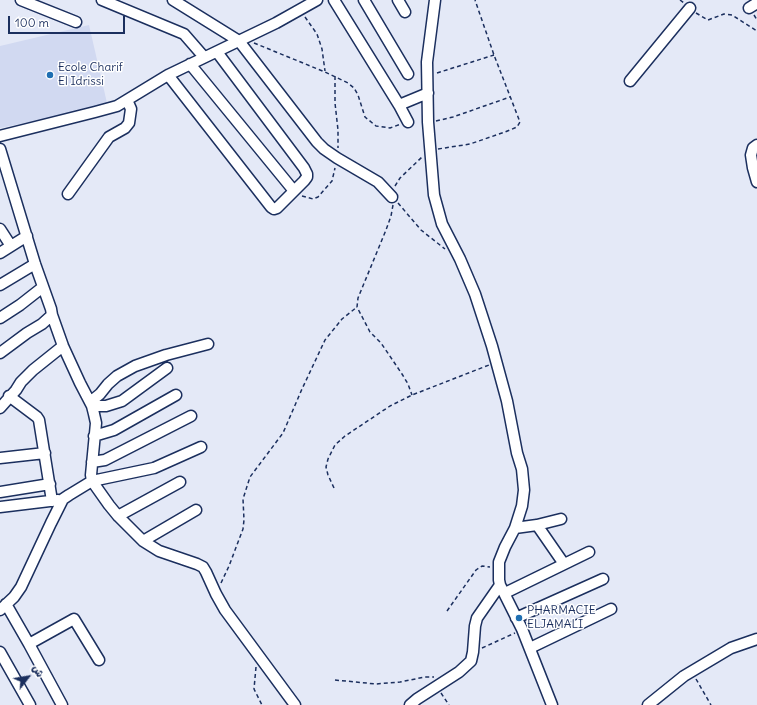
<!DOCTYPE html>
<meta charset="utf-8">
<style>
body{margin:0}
#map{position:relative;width:757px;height:705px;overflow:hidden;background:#e4e9f7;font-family:Delius,"Playpen Sans Arabic",sans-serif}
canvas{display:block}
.north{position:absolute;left:8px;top:657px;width:40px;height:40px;-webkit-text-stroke:3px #fff;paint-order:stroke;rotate:59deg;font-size:11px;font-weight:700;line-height:16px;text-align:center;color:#1b2f5e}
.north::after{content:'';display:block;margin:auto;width:14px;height:18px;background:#1b2f5e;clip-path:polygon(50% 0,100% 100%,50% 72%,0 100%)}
.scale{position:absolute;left:8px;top:16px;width:117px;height:18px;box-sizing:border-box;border:2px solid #1b2f5e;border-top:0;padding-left:5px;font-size:12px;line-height:14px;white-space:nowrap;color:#1b2f5e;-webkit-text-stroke:3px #fff;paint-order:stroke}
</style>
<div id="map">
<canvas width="757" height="705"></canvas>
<div class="north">ش</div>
<div class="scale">100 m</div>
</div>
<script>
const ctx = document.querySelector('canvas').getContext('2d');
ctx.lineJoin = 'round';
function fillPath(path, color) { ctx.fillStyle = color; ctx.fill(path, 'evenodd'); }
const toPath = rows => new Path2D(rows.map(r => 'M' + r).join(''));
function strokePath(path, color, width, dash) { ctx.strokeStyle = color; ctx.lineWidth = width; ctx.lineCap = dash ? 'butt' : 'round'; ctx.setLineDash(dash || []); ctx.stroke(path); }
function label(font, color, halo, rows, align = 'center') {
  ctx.font = font + ' Delius,sans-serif'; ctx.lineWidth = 3; ctx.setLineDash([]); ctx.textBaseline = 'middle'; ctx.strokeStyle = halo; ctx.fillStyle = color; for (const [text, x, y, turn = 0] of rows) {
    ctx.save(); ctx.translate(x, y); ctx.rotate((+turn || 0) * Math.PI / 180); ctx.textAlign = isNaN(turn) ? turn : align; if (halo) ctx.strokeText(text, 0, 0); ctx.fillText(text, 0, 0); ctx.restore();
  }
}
const built = toPath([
 [89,25,107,103,92,109,0,128,0,46]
]);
const path = toPath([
 [680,0,684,3],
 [696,13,708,20,724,14,732,15,757,31],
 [754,15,757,20],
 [305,17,317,34,322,49,325,71],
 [254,43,325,72,348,83,354,88,358,95,365,117,376,126,390,128,401,124],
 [437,73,494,55],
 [335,76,335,103,338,130,338,148],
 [436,121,453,117,510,97],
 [438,149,470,144,505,132,517,127,520,122,494,55,475,0],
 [395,186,400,178,422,157],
 [302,196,313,199,318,197,332,181,335,168],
 [398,203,421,230,445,249],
 [393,205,391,216,386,230,358,298,357,307,370,332,381,343,402,374,408,384,412,395],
 [334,488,328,475,326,467,328,459,335,445,345,436,390,406,412,395,489,365],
 [221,583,229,566,243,529,244,520,243,499,250,477,283,433,302,389,325,340,342,319,357,307],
 [447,611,476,570,482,566,490,567],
 [482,648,515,633],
 [256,667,254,689,262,705],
 [696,679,711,705],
 [335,680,376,684,400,682,425,677,434,677],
 [441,693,449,705]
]);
const minor = toPath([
 [21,0,76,22],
 [102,0,184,34,204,57],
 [173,0,239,41,317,142,324,149,337,158,378,182,392,197],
 [334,0,399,105],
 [364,0,408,74],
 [398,0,405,12],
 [435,0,427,62,428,122,434,195,442,224,460,259,475,294,492,346,507,401,517,453,522,469,524,490,522,506,515,528,505,547,499,562,499,580,500,585,522,629,552,705],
 [749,8,757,3],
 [190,64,294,191],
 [168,75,271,207,274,209,277,208,304,181,307,177,307,174,304,168,217,52],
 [630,81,690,8],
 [408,122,399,105,428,93],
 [0,136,95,112,117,106,168,75,276,23,317,0],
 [0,149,35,264,51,309,52,315,63,346,80,383,92,406,94,414,96,423,91,475,92,481,109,505,118,516,143,541,159,551,197,564,203,567,206,572,216,594,225,610,295,705],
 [757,167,753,168,757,182],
 [753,168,751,155,753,148,757,145],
 [68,194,109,137,125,128,129,123,131,109,127,100],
 [0,229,11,246],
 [0,253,27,236],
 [0,285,35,264],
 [0,318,20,305,43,287],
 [0,353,27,333,42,324,52,315],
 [9,396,37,417,39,420,52,501],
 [90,402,100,394,108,384,117,376,135,366,166,355,208,344],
 [92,406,106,406,122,401,167,368],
 [0,408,16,390,21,382,33,370,63,346],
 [94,436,114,430,176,395],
 [0,458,45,453],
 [92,462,105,460,191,416],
 [0,492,50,484],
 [0,507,58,500],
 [118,516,180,482],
 [537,525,564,564],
 [515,528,537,525,561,519],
 [143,541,196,510],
 [505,593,589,552],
 [6,604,29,644,62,705],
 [0,610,14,597,21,587,51,523,63,499,69,495,92,481,154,468,201,447],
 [516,618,603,579],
 [29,644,74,619,99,660],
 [530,648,611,609],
 [0,652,30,705],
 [410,705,417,699,459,672,471,661,473,652,475,626,477,618,500,585],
 [648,705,684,676,731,648,757,639]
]);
const markers = [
 [50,75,4,"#1f6fb2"],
 [519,618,4,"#1f6fb2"]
];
const poiNames = [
 ["Ecole Charif",58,68],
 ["El Idrissi",58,82],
 ["PHARMACIE",527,611],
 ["ELJAMALI",527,625]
];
fillPath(built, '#d1d9f1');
strokePath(minor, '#1b2f5e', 13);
strokePath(path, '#1b2f5e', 1.5, [4, 3]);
strokePath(minor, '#fff', 10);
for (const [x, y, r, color] of markers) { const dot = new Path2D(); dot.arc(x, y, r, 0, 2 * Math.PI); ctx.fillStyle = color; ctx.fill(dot); strokePath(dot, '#fff', 1.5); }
label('12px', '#1b2f5e', '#fff', poiNames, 'left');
</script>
